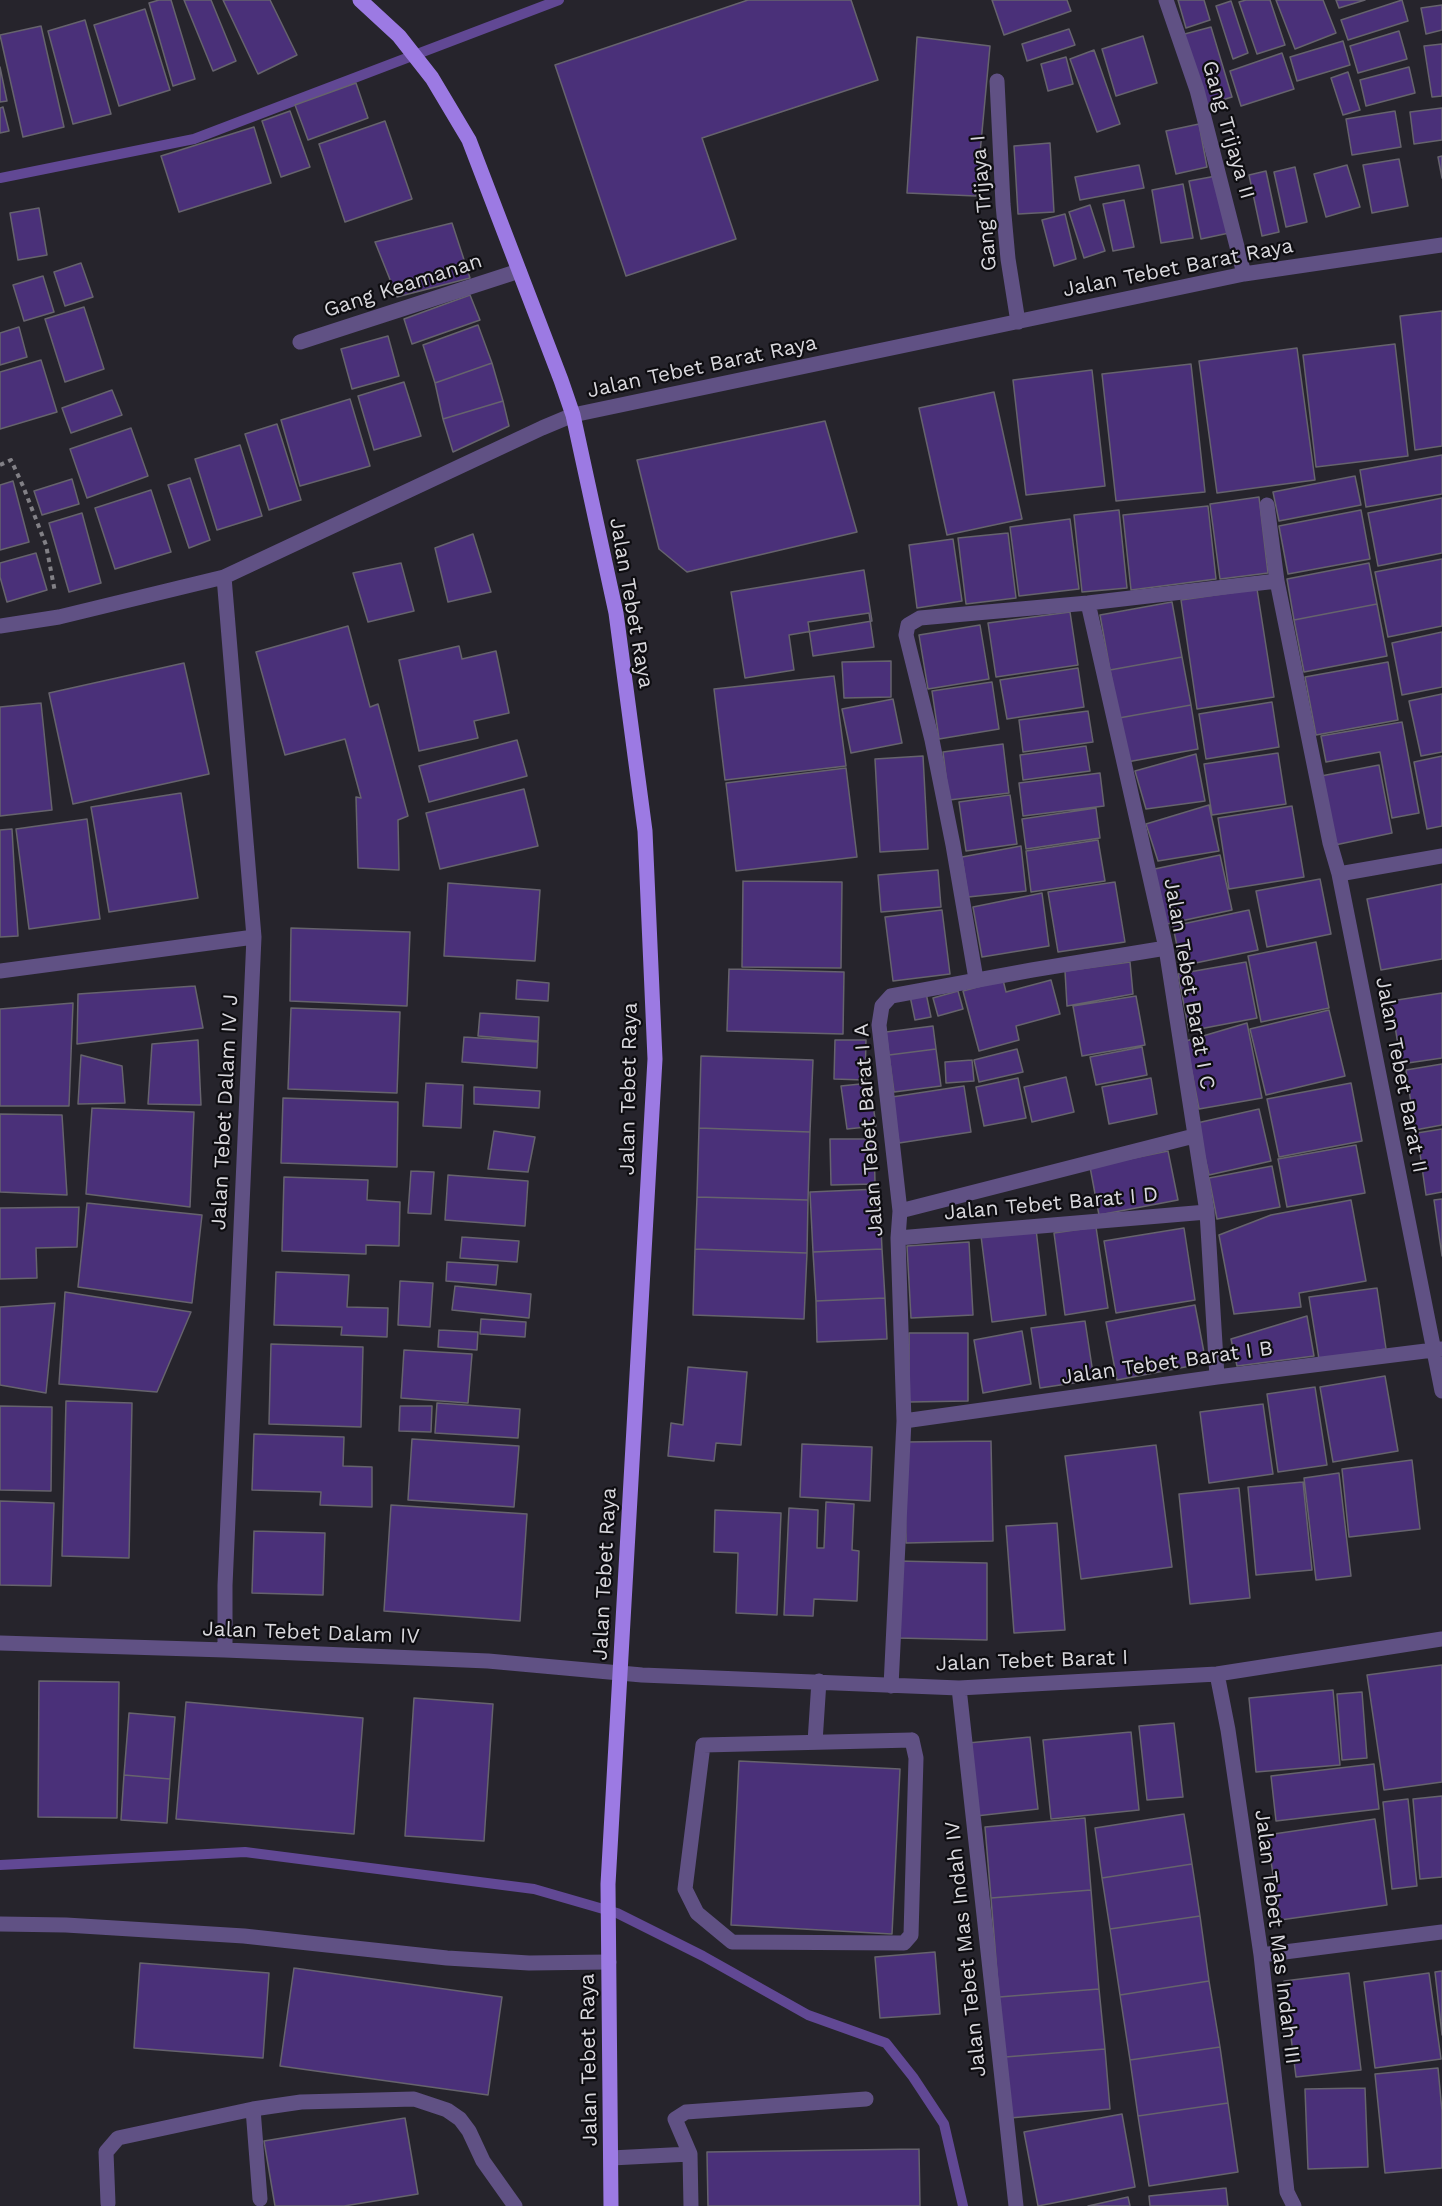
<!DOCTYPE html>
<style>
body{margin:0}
canvas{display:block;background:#26242c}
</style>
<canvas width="1442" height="2206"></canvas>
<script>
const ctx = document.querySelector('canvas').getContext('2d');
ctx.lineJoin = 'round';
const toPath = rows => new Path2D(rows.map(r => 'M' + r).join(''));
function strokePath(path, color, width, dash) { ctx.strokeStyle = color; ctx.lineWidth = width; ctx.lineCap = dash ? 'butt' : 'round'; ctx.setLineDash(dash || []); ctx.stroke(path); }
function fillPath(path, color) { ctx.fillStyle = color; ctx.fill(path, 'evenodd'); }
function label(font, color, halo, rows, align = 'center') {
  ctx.font = font + ' "Work Sans",sans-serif'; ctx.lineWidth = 4.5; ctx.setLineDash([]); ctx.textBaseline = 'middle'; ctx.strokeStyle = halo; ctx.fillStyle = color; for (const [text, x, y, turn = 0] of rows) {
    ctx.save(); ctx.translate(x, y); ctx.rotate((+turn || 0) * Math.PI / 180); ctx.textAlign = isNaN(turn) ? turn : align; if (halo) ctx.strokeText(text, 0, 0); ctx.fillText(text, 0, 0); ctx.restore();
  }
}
const stream = toPath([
 [0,178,194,139,559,0],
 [0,1865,245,1852,534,1889,617,1913,703,1956,808,2015,886,2043,913,2077,944,2124,963,2206]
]);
const building = toPath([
 [159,0,171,0,195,79,173,86,149,3,159,0],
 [184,0,211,0,236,61,213,71,184,0],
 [223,0,270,0,297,55,258,74,223,0],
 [748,0,851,0,878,80,702,138,736,239,626,276,555,65,748,0],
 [992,0,1067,0,1071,11,1004,35,992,0],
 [1178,0,1204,0,1210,20,1186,28,1178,0],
 [1246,0,1270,0,1285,45,1257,54,1239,2,1246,0],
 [1276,0,1323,0,1336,33,1295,49,1276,0],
 [1336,0,1365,0,1339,8,1336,0],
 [1402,0,1408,21,1348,40,1341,20,1402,0],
 [1231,1,1248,53,1233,59,1216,6,1231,1],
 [1442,5,1442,30,1426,34,1421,8,1442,5],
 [145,9,170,90,119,106,94,25,145,9],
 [85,20,111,114,73,124,48,31,85,20],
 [41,26,64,127,23,137,0,35,41,26],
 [1211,27,1232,97,1202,106,1181,35,1211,27],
 [1069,29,1075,45,1027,61,1022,44,1069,29],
 [1399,31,1407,59,1358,73,1350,46,1399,31],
 [1143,36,1157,83,1116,96,1102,49,1143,36],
 [917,37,990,46,976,196,907,193,917,37],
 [1343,41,1350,65,1297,81,1290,57,1343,41],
 [1442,44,1442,96,1432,97,1424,46,1442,44],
 [1094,50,1120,124,1097,132,1070,59,1094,50],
 [1282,53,1294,89,1241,106,1230,71,1282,53],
 [1066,57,1073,84,1048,91,1041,64,1066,57],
 [0,67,7,101,0,102,0,67],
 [1409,67,1415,93,1366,106,1360,80,1409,67],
 [1348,72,1360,110,1343,115,1331,78,1348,72],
 [356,83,368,118,308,140,295,105,356,83],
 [3,107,9,131,0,133,0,108,3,107],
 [1442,108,1442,140,1414,144,1410,112,1442,108],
 [290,111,310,167,281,177,262,121,290,111],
 [1395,111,1401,147,1352,155,1346,119,1395,111],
 [385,121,412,199,345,222,319,144,385,121],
 [1199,124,1207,167,1176,174,1166,131,1199,124],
 [254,127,271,183,179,212,161,156,254,127],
 [1050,143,1054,212,1018,214,1014,146,1050,143],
 [1442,156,1442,178,1438,157,1442,156],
 [1399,159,1408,206,1372,213,1363,165,1399,159],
 [1139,165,1144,188,1080,200,1075,177,1139,165],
 [1347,165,1360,207,1326,217,1314,174,1347,165],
 [1295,167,1307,222,1286,227,1274,172,1295,167],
 [1266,171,1279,232,1262,236,1249,175,1266,171],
 [1216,176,1229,233,1201,239,1189,181,1216,176],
 [1183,184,1193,238,1161,243,1152,190,1183,184],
 [1124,200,1134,247,1113,251,1103,204,1124,200],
 [1090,205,1105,251,1084,258,1069,212,1090,205],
 [39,208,47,255,18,260,10,213,39,208],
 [1065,214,1076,259,1054,266,1042,220,1065,214],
 [452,223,470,278,397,297,375,242,452,223],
 [81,263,93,297,65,306,54,272,81,263],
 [43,276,54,312,24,321,13,285,43,276],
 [470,295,480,320,412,344,404,319,470,295],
 [84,307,104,369,65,382,45,319,84,307],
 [1442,311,1442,446,1415,450,1400,316,1442,311],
 [478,325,492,363,435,383,423,345,478,325],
 [19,327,27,357,0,365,0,333,19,327],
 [388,336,399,376,352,389,341,349,388,336],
 [1395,344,1408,456,1316,467,1303,355,1395,344],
 [1297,348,1315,480,1217,493,1199,361,1297,348],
 [41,360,57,412,0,429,0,372,41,360],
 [492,363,503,401,443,419,435,383,492,363],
 [1191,364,1205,492,1116,501,1102,374,1191,364],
 [1092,370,1105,486,1026,495,1013,380,1092,370],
 [404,382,421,436,374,450,358,396,404,382],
 [112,390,122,415,71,433,62,408,112,390],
 [994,392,1022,519,947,535,919,408,994,392],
 [350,399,370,466,300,486,281,420,350,399],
 [503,401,509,426,453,452,443,419,503,401],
 [825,421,857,532,687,572,659,549,637,460,825,421],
 [277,424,301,500,269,510,245,434,277,424],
 [131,428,148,476,87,498,70,449,131,428],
 [240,445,262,516,217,530,195,459,240,445],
 [1442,455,1442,494,1366,507,1360,470,1442,455],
 [1355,476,1361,505,1279,521,1273,492,1355,476],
 [190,478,210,540,189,548,168,485,190,478],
 [72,479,79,504,42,515,34,491,72,479],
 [13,481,29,542,0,550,0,485,13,481],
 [151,490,171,552,115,569,95,508,151,490],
 [1259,497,1268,573,1220,579,1210,504,1259,497],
 [1442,498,1442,553,1378,566,1368,513,1442,498],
 [1208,506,1216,579,1131,590,1123,515,1208,506],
 [1119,510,1127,588,1082,592,1074,515,1119,510],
 [1361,510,1370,559,1288,574,1279,526,1361,510],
 [82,513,101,583,69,592,49,523,82,513],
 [1070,519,1079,589,1019,596,1010,527,1070,519],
 [1008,533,1016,598,966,604,958,538,1008,533],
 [473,534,491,592,448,602,435,548,473,534],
 [953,539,962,601,917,608,909,545,953,539],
 [36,553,47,590,7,602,0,577,0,563,36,553],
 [1442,559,1442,626,1388,637,1375,572,1442,559],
 [401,563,414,611,368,622,353,573,401,563],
 [1369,563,1377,604,1294,620,1287,579,1369,563],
 [864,570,872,621,789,635,794,670,745,678,731,592,864,570],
 [1257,589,1274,697,1197,709,1181,600,1257,589],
 [1172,602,1182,657,1110,670,1100,615,1172,602],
 [1377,604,1387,656,1304,672,1294,620,1377,604],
 [1070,612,1078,665,996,677,988,623,1070,612],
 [869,613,874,647,813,656,808,622,869,613],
 [980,625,989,679,928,689,919,635,980,625],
 [348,626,370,707,378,704,408,816,398,820,399,870,358,868,356,797,361,798,345,739,285,755,256,652,348,626],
 [1442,632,1442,687,1402,695,1392,643,1442,632],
 [459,646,462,659,496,651,509,713,474,721,478,738,419,751,399,660,459,646],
 [1182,657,1191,705,1119,718,1110,670,1182,657],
 [891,661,891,697,844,698,842,662,891,661],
 [1388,662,1398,720,1316,735,1305,677,1388,662],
 [184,663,209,774,73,804,49,693,184,663],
 [1078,668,1084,707,1007,719,1000,680,1078,668],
 [834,676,846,766,725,780,714,689,834,676],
 [992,682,999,729,939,739,932,691,992,682],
 [1442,694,1442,752,1421,756,1409,701,1442,694],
 [893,699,902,743,851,753,842,709,893,699],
 [1272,702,1279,747,1206,759,1199,714,1272,702],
 [41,703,52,810,0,816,0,707,41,703],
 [1191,705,1198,749,1127,762,1119,718,1191,705],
 [1088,711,1093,742,1023,752,1019,720,1088,711],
 [1402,722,1419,813,1392,818,1380,752,1326,762,1321,736,1402,722],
 [517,740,527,776,429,802,419,766,517,740],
 [1003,744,1009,793,949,800,943,752,1003,744],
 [1086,746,1090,771,1023,780,1020,755,1086,746],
 [1278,753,1286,804,1212,815,1204,764,1278,753],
 [1196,754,1205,801,1146,809,1135,771,1196,754],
 [923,756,928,849,880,852,875,759,923,756],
 [1442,756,1442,826,1427,829,1414,762,1442,756],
 [1379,765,1392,833,1335,845,1321,776,1379,765],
 [846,768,857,857,736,871,726,783,846,768],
 [1100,773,1104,806,1023,816,1019,783,1100,773],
 [524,789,538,846,440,869,426,813,524,789],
 [181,793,198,898,109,912,91,807,181,793],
 [1010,795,1017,844,966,851,959,802,1010,795],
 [1209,805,1219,851,1158,861,1146,824,1209,805],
 [1292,806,1304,877,1229,889,1218,818,1292,806],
 [1096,808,1100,838,1026,849,1022,819,1096,808],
 [87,819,100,919,29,929,16,829,87,819],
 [12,829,18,936,0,937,0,830,12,829],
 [1098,840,1105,881,1031,892,1026,851,1098,840],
 [1021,846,1026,891,968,897,962,857,1021,846],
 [1220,855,1232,910,1162,925,1150,870,1220,855],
 [938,870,941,907,881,912,878,875,938,870],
 [1320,879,1331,934,1267,947,1256,891,1320,879],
 [743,881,842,882,841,968,742,967,743,881],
 [1115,882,1125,942,1058,952,1048,892,1115,882],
 [448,883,540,890,535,961,444,956,448,883],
 [1442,884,1442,959,1381,970,1367,899,1442,884],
 [1042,893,1049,946,982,957,973,907,1042,893],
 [942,910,950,974,893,981,885,917,942,910],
 [1249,910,1258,950,1181,966,1173,926,1249,910],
 [291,928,410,932,407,1006,290,1001,291,928],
 [1316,942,1329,1008,1261,1022,1248,956,1316,942],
 [1130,962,1133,994,1067,1006,1065,971,1130,962],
 [1246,962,1257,1018,1189,1031,1178,974,1246,962],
 [729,969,844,972,843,1034,727,1031,729,969],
 [517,980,549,983,548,1001,516,999,517,980],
 [1003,980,1006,992,1051,980,1060,1014,1016,1026,1019,1040,979,1051,963,991,1003,980],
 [195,986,203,1028,77,1044,78,994,195,986],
 [958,991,963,1009,938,1016,933,998,958,991],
 [926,993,931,1017,915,1020,910,996,926,993],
 [1442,993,1442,1058,1401,1064,1391,1001,1442,993],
 [1136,996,1145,1045,1082,1056,1073,1006,1136,996],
 [73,1003,69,1106,0,1106,0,1009,73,1003],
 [291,1008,400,1012,397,1093,288,1089,291,1008],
 [1329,1010,1345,1076,1266,1095,1250,1029,1329,1010],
 [480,1013,539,1017,538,1041,478,1036,480,1013],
 [1247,1023,1262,1098,1199,1109,1186,1041,1247,1023],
 [933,1026,936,1049,889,1055,886,1032,933,1026],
 [464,1037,538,1042,537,1068,462,1062,464,1037],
 [198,1040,201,1105,148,1104,152,1044,198,1040],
 [835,1040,866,1040,865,1080,834,1079,835,1040],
 [1142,1047,1147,1075,1096,1085,1090,1057,1142,1047],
 [936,1049,941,1086,894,1092,889,1055,936,1049],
 [1017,1049,1023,1072,979,1082,974,1060,1017,1049],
 [81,1055,122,1066,125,1103,78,1104,81,1055],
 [701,1056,813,1060,810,1132,699,1128,701,1056],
 [972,1060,974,1081,946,1083,945,1062,972,1060],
 [1442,1064,1442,1125,1415,1130,1406,1070,1442,1064],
 [1066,1077,1074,1112,1032,1122,1024,1087,1066,1077],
 [1018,1078,1026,1118,984,1126,976,1087,1018,1078],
 [1151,1078,1157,1114,1109,1124,1102,1087,1151,1078],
 [426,1083,463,1085,461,1128,423,1126,426,1083],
 [870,1083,876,1126,847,1129,841,1086,870,1083],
 [1351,1083,1362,1141,1279,1157,1267,1099,1351,1083],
 [964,1086,971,1132,899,1143,892,1097,964,1086],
 [474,1087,540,1091,539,1108,474,1104,474,1087],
 [283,1098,398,1102,397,1167,281,1163,283,1098],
 [92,1108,194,1112,190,1207,86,1194,92,1108],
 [1259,1109,1271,1161,1209,1175,1197,1123,1259,1109],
 [0,1114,62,1115,67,1195,0,1192,0,1114],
 [699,1128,810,1132,808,1200,697,1197,699,1128],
 [1442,1129,1442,1192,1426,1195,1417,1133,1442,1129],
 [494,1131,535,1137,528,1172,488,1169,494,1131],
 [830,1139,874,1139,875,1184,831,1185,830,1139],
 [1356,1145,1365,1193,1287,1207,1278,1159,1356,1145],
 [1168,1151,1178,1200,1099,1215,1090,1167,1168,1151],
 [1272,1166,1280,1207,1217,1219,1209,1178,1272,1166],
 [411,1171,434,1172,431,1214,408,1213,411,1171],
 [448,1175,528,1181,525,1226,445,1220,448,1175],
 [284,1177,368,1180,367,1200,400,1202,399,1246,366,1245,366,1254,282,1251,284,1177],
 [879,1189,882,1249,813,1252,810,1192,879,1189],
 [697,1197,808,1200,807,1253,695,1249,697,1197],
 [1442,1199,1442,1256,1434,1200,1442,1199],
 [1351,1200,1366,1281,1299,1293,1301,1307,1234,1314,1219,1235,1271,1215,1351,1200],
 [87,1203,202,1215,192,1303,78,1287,87,1203],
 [79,1207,77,1247,36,1248,37,1278,0,1279,0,1208,79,1207],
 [1096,1227,1108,1308,1065,1315,1054,1233,1096,1227],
 [1184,1228,1195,1300,1116,1313,1104,1241,1184,1228],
 [1036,1229,1046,1315,992,1322,981,1236,1036,1229],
 [462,1237,519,1241,517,1262,460,1258,462,1237],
 [969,1242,973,1315,911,1318,907,1246,969,1242],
 [695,1249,807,1253,804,1319,693,1315,695,1249],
 [882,1249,885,1298,816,1301,813,1252,882,1249],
 [447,1262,498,1265,496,1285,446,1281,447,1262],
 [276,1272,349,1275,347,1307,388,1308,387,1337,341,1335,342,1327,274,1325,276,1272],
 [400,1281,433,1283,430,1327,398,1325,400,1281],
 [455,1286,531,1294,529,1318,452,1310,455,1286],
 [1377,1288,1386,1349,1319,1359,1309,1297,1377,1288],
 [65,1292,191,1312,157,1392,59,1384,65,1292],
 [885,1298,887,1339,817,1342,816,1301,885,1298],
 [55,1303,46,1393,0,1385,0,1307,55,1303],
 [1195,1305,1206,1363,1117,1380,1106,1322,1195,1305],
 [1307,1316,1314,1356,1237,1366,1231,1339,1307,1316],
 [481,1319,526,1322,525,1337,480,1334,481,1319],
 [1085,1321,1094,1380,1040,1388,1031,1328,1085,1321],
 [439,1330,478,1332,477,1350,438,1347,439,1330],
 [1022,1331,1031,1384,983,1393,974,1340,1022,1331],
 [909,1333,968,1333,968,1401,909,1402,909,1333],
 [271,1344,363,1347,361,1427,269,1424,271,1344],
 [404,1350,472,1354,468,1403,401,1398,404,1350],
 [688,1367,747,1372,741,1445,716,1443,714,1461,668,1456,671,1423,683,1425,688,1367],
 [1385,1376,1398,1451,1333,1462,1320,1387,1385,1376],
 [1315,1387,1327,1465,1278,1472,1267,1394,1315,1387],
 [66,1401,132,1403,129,1558,62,1556,66,1401],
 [437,1403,520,1409,518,1438,435,1433,437,1403],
 [1263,1404,1273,1474,1209,1483,1200,1412,1263,1404],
 [0,1406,52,1407,51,1491,0,1490,0,1406],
 [400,1406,432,1406,431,1432,399,1431,400,1406],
 [254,1434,344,1437,343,1466,372,1467,372,1507,320,1505,321,1492,252,1490,254,1434],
 [412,1439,519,1446,514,1507,408,1500,412,1439],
 [991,1441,993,1541,906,1543,904,1442,991,1441],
 [802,1444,872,1447,870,1501,800,1497,802,1444],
 [1156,1445,1172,1567,1081,1579,1065,1456,1156,1445],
 [1412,1460,1420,1529,1349,1537,1342,1469,1412,1460],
 [1339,1473,1351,1576,1316,1580,1304,1478,1339,1473],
 [1303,1482,1312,1570,1256,1575,1248,1487,1303,1482],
 [1239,1488,1250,1598,1190,1604,1179,1494,1239,1488],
 [0,1501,54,1503,51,1586,0,1585,0,1501],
 [826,1502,854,1504,852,1550,859,1551,857,1601,814,1599,813,1616,784,1615,789,1508,818,1510,817,1548,824,1548,826,1502],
 [391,1505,527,1514,520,1621,384,1611,391,1505],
 [715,1510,781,1513,777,1615,736,1613,738,1553,714,1552,715,1510],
 [1057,1523,1065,1630,1014,1633,1006,1526,1057,1523],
 [254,1531,325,1533,323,1595,252,1593,254,1531],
 [898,1561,987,1563,987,1640,897,1638,898,1561],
 [1442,1665,1442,1782,1384,1790,1367,1675,1442,1665],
 [39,1681,119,1682,117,1818,38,1817,39,1681],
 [1333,1690,1340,1765,1256,1772,1249,1698,1333,1690],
 [1362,1692,1367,1758,1342,1760,1337,1694,1362,1692],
 [414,1698,493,1704,484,1841,405,1836,414,1698],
 [186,1702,363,1718,354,1834,176,1819,186,1702],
 [129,1713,175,1717,170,1779,124,1775,129,1713],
 [1174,1723,1183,1797,1147,1800,1139,1726,1174,1723],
 [1131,1732,1139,1810,1051,1819,1043,1740,1131,1732],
 [1030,1737,1038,1809,976,1816,968,1743,1030,1737],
 [739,1761,900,1769,892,1934,731,1925,739,1761],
 [1374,1764,1379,1809,1276,1821,1271,1776,1374,1764],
 [124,1775,170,1779,167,1823,121,1820,124,1775],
 [1442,1796,1442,1877,1420,1879,1413,1799,1442,1796],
 [1408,1799,1417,1886,1392,1889,1383,1802,1408,1799],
 [1184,1814,1192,1864,1102,1878,1095,1828,1184,1814],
 [1085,1818,1091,1890,991,1898,985,1827,1085,1818],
 [1375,1819,1387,1905,1280,1920,1267,1835,1375,1819],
 [1192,1864,1200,1916,1110,1929,1102,1878,1192,1864],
 [1091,1890,1099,1989,999,1997,991,1898,1091,1890],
 [1200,1916,1209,1981,1120,1995,1110,1929,1200,1916],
 [935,1952,940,2014,880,2018,875,1957,935,1952],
 [140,1963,269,1973,263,2058,134,2048,140,1963],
 [294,1968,502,1997,488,2095,280,2066,294,1968],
 [1442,1971,1442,2035,1435,1972,1442,1971],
 [1349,1973,1361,2070,1296,2077,1284,1981,1349,1973],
 [1429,1973,1441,2059,1375,2068,1364,1982,1429,1973],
 [1209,1981,1220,2047,1130,2060,1120,1995,1209,1981],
 [1099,1989,1105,2049,1005,2057,999,1997,1099,1989],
 [1220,2047,1228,2103,1138,2116,1130,2060,1220,2047],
 [1105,2049,1110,2109,1010,2118,1005,2057,1105,2049],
 [1438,2068,1442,2111,1442,2168,1385,2173,1375,2074,1438,2068],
 [1365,2088,1368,2167,1308,2169,1305,2089,1365,2088],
 [1228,2103,1238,2172,1149,2186,1138,2116,1228,2103],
 [1122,2114,1135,2187,1038,2206,1024,2132,1122,2114],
 [405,2118,418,2194,344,2206,275,2206,264,2141,405,2118],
 [919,2149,920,2206,708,2206,707,2152,919,2149],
 [1226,2188,1228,2206,1150,2206,1149,2196,1226,2188],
 [1128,2197,1130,2206,1088,2206,1128,2197]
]);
const path = toPath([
 [0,465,11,460,23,486,46,545,55,592]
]);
const minor = toPath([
 [1166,0,1197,90,1244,274],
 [997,81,1003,204,1008,259,1018,322],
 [300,342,519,271],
 [1267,505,1277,581,1330,843,1339,874,1442,1391],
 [224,577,254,937,225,1585,225,1650],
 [1088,603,1166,948,1207,1212,1217,1377],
 [0,626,59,617,224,577,542,428,573,415,1244,274,1442,245],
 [1339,874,1442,856],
 [0,971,254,937],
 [976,979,953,845,932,740,906,635,908,625,920,618,1088,603,1277,581],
 [900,1211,1194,1136],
 [898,1238,1207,1212],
 [904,1421,1217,1377,1442,1349],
 [0,1643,225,1650,488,1661,642,1675,959,1688,1217,1674,1442,1639],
 [1217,1674,1228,1730,1261,1955,1287,2192,1294,2206],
 [891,1686,904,1421,898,1238,900,1211,879,1025,882,1006,891,996,1032,970,1166,948],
 [959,1688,1016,2206],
 [912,1740,916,1758,911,1935,904,1943,732,1942,697,1913,685,1889,703,1745,912,1740],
 [815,1742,819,1681],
 [0,1924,66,1925,244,1936,447,1958,529,1963,609,1962],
 [1261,1955,1442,1932],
 [253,2109,260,2199],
 [611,2158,690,2154],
 [108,2203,106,2152,118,2138,253,2109,301,2102,414,2099,447,2110,460,2119,469,2131,483,2161,515,2206],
 [691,2206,690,2154,675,2119,686,2112,866,2099]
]);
const major = toPath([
 [360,0,399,36,432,78,469,140,561,380,573,415,616,613,645,831,655,1059,608,1884,611,2206]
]);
const streetNames = [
 ["Gang Trijaya II",1228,130,74],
 ["Gang Trijaya I",984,203,-95],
 ["Jalan Tebet Barat Raya",1178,268,-11],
 ["Gang Keamanan",403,286,-18],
 ["Jalan Tebet Barat Raya",702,367,-12],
 ["Jalan Tebet Raya",631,603,80],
 ["Jalan Tebet Barat I C",1189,984,80],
 ["Jalan Tebet Barat II",1401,1075,79],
 ["Jalan Tebet Raya",629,1089,-89],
 ["Jalan Tebet Dalam IV J",225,1112,-87],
 ["Jalan Tebet Barat I A",869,1130,-94],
 ["Jalan Tebet Barat I D",1051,1204,-5],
 ["Jalan Tebet Barat I B",1167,1363,-8],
 ["Jalan Tebet Raya",605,1574,-87],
 ["Jalan Tebet Dalam IV",311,1633,2],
 ["Jalan Tebet Barat I",1032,1661,-2],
 ["Jalan Tebet Mas Indah III",1277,1937,83],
 ["Jalan Tebet Mas Indah IV",966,1949,-96],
 ["Jalan Tebet Raya",589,2060,-91]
];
strokePath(stream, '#614894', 10);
fillPath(building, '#4a3079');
strokePath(building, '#66636d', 1.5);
strokePath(path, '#828086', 4, [4.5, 4.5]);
strokePath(minor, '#605184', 15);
strokePath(major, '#9c7ae3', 15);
label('21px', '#d9d8dd', '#0e0d11', streetNames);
</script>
